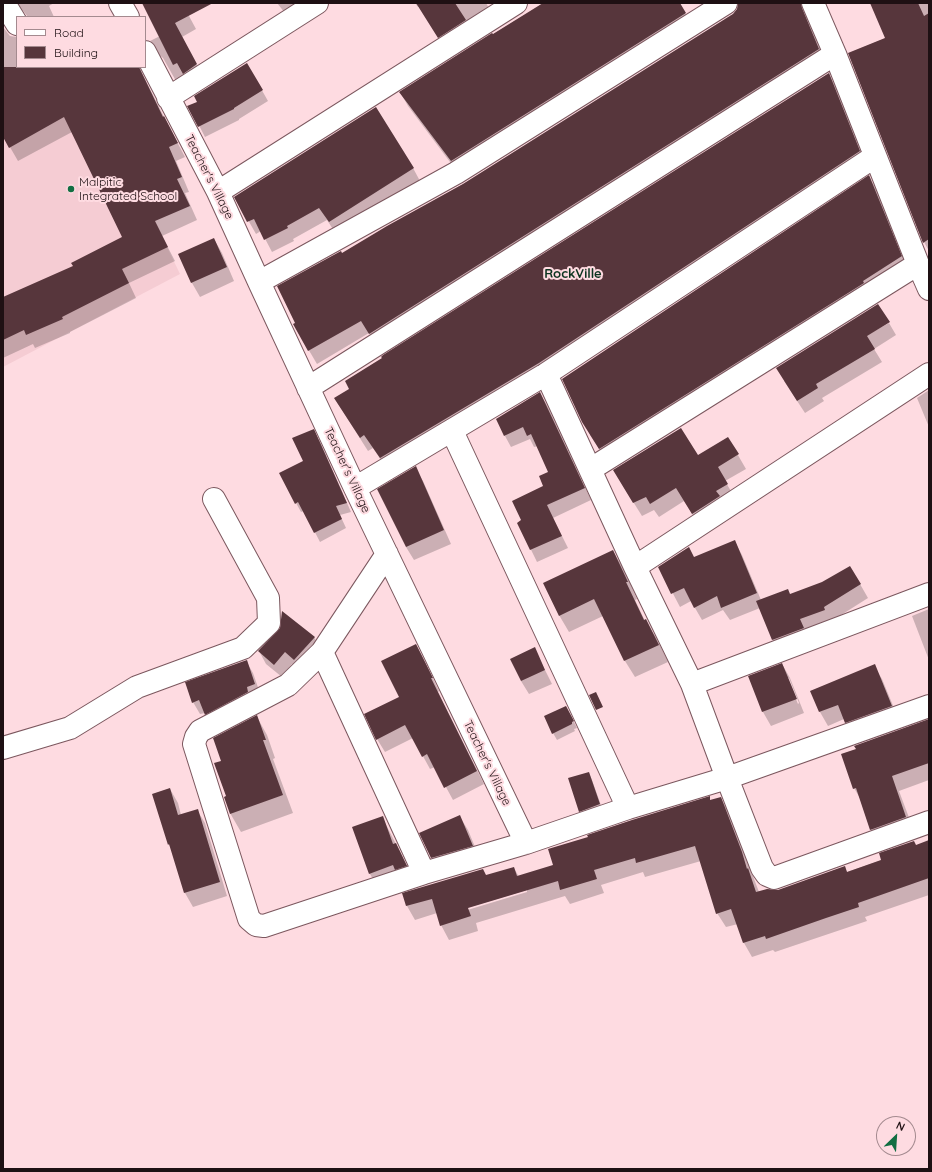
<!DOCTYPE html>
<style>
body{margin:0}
#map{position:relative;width:932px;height:1172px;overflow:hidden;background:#fedbe1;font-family:Quicksand,sans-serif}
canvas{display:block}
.frame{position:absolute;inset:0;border:4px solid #1e1013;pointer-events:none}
.legend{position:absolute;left:16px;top:16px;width:130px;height:52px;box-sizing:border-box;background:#fedbe1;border:1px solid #a48a8f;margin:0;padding:5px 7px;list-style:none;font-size:12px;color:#1e1013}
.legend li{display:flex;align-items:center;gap:8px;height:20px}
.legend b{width:20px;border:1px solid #a48a8f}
.north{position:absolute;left:876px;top:1116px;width:40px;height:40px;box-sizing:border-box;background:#fedbe1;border:1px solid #a48a8f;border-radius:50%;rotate:25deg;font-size:11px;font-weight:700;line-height:16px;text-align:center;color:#1e1013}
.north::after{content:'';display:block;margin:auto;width:14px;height:18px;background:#126e42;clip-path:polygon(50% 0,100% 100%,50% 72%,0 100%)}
</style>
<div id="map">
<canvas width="932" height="1172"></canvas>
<div class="frame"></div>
<ul class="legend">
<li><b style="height:5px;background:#fff"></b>Road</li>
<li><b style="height:11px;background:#57363c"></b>Building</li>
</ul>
<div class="north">N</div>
</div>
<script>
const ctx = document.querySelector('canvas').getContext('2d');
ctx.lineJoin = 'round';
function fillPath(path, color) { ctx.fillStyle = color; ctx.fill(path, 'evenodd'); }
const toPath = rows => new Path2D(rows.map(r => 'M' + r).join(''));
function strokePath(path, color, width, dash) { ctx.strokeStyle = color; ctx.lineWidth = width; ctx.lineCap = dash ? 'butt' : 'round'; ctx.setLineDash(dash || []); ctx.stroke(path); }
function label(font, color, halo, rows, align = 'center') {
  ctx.font = font + ' Quicksand,sans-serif'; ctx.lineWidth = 4; ctx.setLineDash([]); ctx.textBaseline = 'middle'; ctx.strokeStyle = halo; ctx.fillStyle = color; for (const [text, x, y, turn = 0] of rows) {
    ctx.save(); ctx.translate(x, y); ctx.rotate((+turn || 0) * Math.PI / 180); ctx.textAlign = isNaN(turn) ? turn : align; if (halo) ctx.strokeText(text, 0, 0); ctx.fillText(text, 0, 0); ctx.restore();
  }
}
const built = toPath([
 [80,67,180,274,3,367,3,104]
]);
const shadow = toPath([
 [3,3,54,3,49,6,54,17,28,17,19,6],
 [143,3,182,3,196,29,182,37,204,79,176,81,163,58,158,54,150,41,160,36],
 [277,3,299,3,285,13],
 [415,3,486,3,490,10,447,51,419,6,418,7],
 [544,3,679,3,693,27,459,174,408,106,400,92],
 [737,3,801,3,808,15,809,22,826,63,378,347,369,333,317,364,294,325,342,254,463,184,733,14,738,10,739,5],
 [872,3,929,3,929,251,924,242,849,53,886,38],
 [3,27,10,36,17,37,17,67,140,67,142,73,164,117,185,157,176,161,189,192,185,193,197,220,162,236,175,261,129,283,136,298,70,332,70,333,35,348,33,344,3,358,3,298,74,267,123,237,72,132,18,161,3,135],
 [247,64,268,101,239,119,239,120,205,137,189,106,198,102],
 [829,74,836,87,867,165,389,472,373,448,368,451,335,399],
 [413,168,420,181,336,234,327,220,293,239,294,241,272,252,261,231,256,234,235,197],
 [869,176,876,189,908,269,607,461,590,435],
 [214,239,222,253,234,281,200,297,192,283,179,255],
 [889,323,896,335,874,349,882,362,822,398,824,401,805,413,784,381],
 [929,390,929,427,917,398],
 [540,393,547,405,591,500,553,518,568,548,537,562,518,523,522,521,544,486,549,472,538,446,534,447,530,439,511,447,505,436],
 [728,438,746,469,725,481,735,498,701,528,684,501,659,517,654,510,642,516,622,484,698,457],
 [319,439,351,512,340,515,346,528,320,542,304,511,301,512,296,503,304,461],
 [415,468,423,481,451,544,414,560,406,547],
 [735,542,742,555,761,600,860,584,868,598,781,653,773,640,760,608,730,620,723,610,702,620,691,601,680,607,659,567,694,558],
 [613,551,623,568,637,599,635,600,645,621,656,637,668,662,635,677,625,661,603,616,569,632,559,615],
 [929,609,929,660,912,616],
 [314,637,321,650,302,672,292,664,282,677,266,664,259,651],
 [416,645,423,658,439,691,438,692,484,784,453,800,435,767,430,769,413,738,385,752,377,739,400,697],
 [534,648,552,684,529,694,521,681],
 [246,661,253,673,261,696,212,726,205,713,200,714,193,702],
 [782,664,790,678,804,713,771,726,763,712,749,677],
 [787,678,789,678,799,703,798,704],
 [874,666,882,679,899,720,854,736,844,719,828,726,820,712,811,691],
 [570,714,577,728,574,729,575,731,557,740,553,733],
 [257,717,267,735,275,758,273,759,293,813,241,832,230,813,227,797,222,761],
 [929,720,929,780,899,791,914,831,880,844,871,829,861,800,854,788],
 [589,773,592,780,603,811,584,818,580,811],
 [170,789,178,803,181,815,197,810,205,823,227,896,193,907,185,893,172,851,169,844],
 [709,798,711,801,721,798,729,813,759,892,778,891,844,867,847,872,882,860,929,841,929,895,865,917,867,921,775,952,773,950,752,957,744,943,738,924,726,927,717,913,701,861,645,877,643,872,601,885,604,893,570,904,565,896,476,923,478,931,449,940,441,925,437,913,415,920,407,906,403,894,486,876,514,868,519,877,554,865,589,837],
 [527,890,527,892,464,911,463,909],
 [382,817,414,879,378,888,370,874,353,828],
 [460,817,468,830,480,859,440,871,432,858]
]);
const building = toPath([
 [142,3,213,3,175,23,197,64,183,74,177,63,173,65],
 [416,3,455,3,466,20,438,38],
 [543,3,680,3,686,13,451,161,399,92,492,33,493,34],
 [738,3,801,3,802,8,819,49,369,334,361,321,308,351,293,324,295,323,277,286,341,251,342,253,387,226,463,184,733,14,737,9],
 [870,3,918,3,924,16,929,13,929,239,923,243,848,53,885,38],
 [247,63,263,90,234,108,234,109,198,127,187,106,197,102,194,96],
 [3,67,139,67,163,117,164,116,178,143,169,147,182,177,177,179,190,206,155,221,168,247,122,269,129,283,62,317,63,319,26,335,24,330,3,340,3,297,73,266,71,263,122,237,64,117,9,148,3,137],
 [829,73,860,151,539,363,380,458,364,435,360,438,334,398,349,389,345,381,382,358,381,357,383,355],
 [376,107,414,168,329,222,319,208,287,226,288,228,264,240,254,219,247,222,234,197],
 [869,175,902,256,863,281,864,283,599,449,582,422,562,379],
 [214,238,227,267,191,283,178,254],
 [878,304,890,322,867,336,875,349,816,384,818,388,797,401,776,368],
 [540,392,585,488,547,505,562,536,530,550,517,523,521,520,512,501,543,486,539,476,548,472,531,434,527,436,523,427,504,436,496,419],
 [681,428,698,455,728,437,739,454,718,467,728,484,716,491,720,496,692,514,676,488,650,504,646,497,633,503,613,470],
 [314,429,347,503,336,506,342,519,314,533,298,502,295,504,279,473,303,461,292,438],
 [416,466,444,530,406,547,377,489],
 [735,540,757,593,721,608,717,596,694,608,684,588,671,594,658,567,689,547,694,557],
 [613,550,628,582,626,582,644,620,646,619,659,645,624,661,594,599,559,616,543,583],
 [850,566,861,584,824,607,825,610,800,619,804,628,772,640,756,601,788,589,790,594,822,582],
 [282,611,315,637,294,660,285,652,274,665,258,651,280,628],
 [416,644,433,678,431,678,477,771,444,788,427,754,422,757,405,725,376,740,364,714,399,697,381,661],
 [535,647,545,670,521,681,510,659],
 [247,660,255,684,247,687,248,692,205,715,199,700,192,703,185,682],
 [782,663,797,699,762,712,748,676],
 [875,664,892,706,845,723,838,705,819,712,810,691],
 [596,692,603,707,596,710,589,695],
 [566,706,574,721,572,722,572,724,552,734,544,716],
 [257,715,266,740,263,740,283,795,230,814,224,797,226,796,214,763,221,761,213,738],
 [929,719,929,763,892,776,906,817,870,830,856,788,853,789,841,754,856,749,854,746],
 [589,772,600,804,579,812,568,778],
 [170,788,178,815,198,809,220,882,184,893,169,844,168,845,152,794],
 [710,796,710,800,721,797,742,852,747,869,748,868,756,892,767,889,778,890,845,866,847,872,881,860,879,853,914,841,916,845,929,840,929,878,858,903,859,907,826,918,766,939,765,936,743,943,731,909,716,914,695,846,636,863,635,858,594,870,597,879,560,890,558,881,468,908,471,916,440,926,432,899,406,906,402,893,483,869,486,875,514,867,517,876,553,865,548,849,588,837,587,835,632,820],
 [460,815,473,846,431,858,419,833],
 [383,816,393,844,396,843,407,866,395,870,393,865,369,874,352,827]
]);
const minor = toPath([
 [4,3,17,24],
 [120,3,128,17],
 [813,3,835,54,918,264,929,289],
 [145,52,218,192,259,282,355,488,526,843],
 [168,98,317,3],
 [218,192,516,3],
 [259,282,456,173,726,3],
 [546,374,635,567,692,684,727,778,762,868,767,875,774,878,929,822],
 [308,388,835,54],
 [452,431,628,808],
 [591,469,918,264],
 [355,488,546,374,874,157],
 [387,554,322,652,288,685,200,731,196,737,194,744,249,919,256,925,264,926,424,873,526,843,628,808,727,778,929,706],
 [635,567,929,374],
 [322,652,424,873],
 [692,684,929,594],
 [3,748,70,728,137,687,243,648,269,623,268,598,214,499]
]);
const markers = [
 [71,189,4,"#126e42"]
];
const streetNames = [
 ["Teacher's Village",209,177,63],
 ["Teacher's Village",347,470,65],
 ["Teacher's Village",487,763,64]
];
const poiNames = [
 ["Malpitic",79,182],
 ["Integrated School",79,196]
];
const neighbourhoodNames = [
 ["RockVille",573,274]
];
fillPath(built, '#f5ccd3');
fillPath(shadow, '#0003');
fillPath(building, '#57363c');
strokePath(minor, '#7b575e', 24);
strokePath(minor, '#fff', 22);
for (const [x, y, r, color] of markers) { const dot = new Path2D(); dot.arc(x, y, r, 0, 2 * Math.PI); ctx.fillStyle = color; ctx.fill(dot); strokePath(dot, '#fedbe1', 1.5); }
label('12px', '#1e1013', '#fedbe1', streetNames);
label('12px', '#1e1013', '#fedbe1', poiNames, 'left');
label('bold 13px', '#0c3520', '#fedbe1', neighbourhoodNames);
</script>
